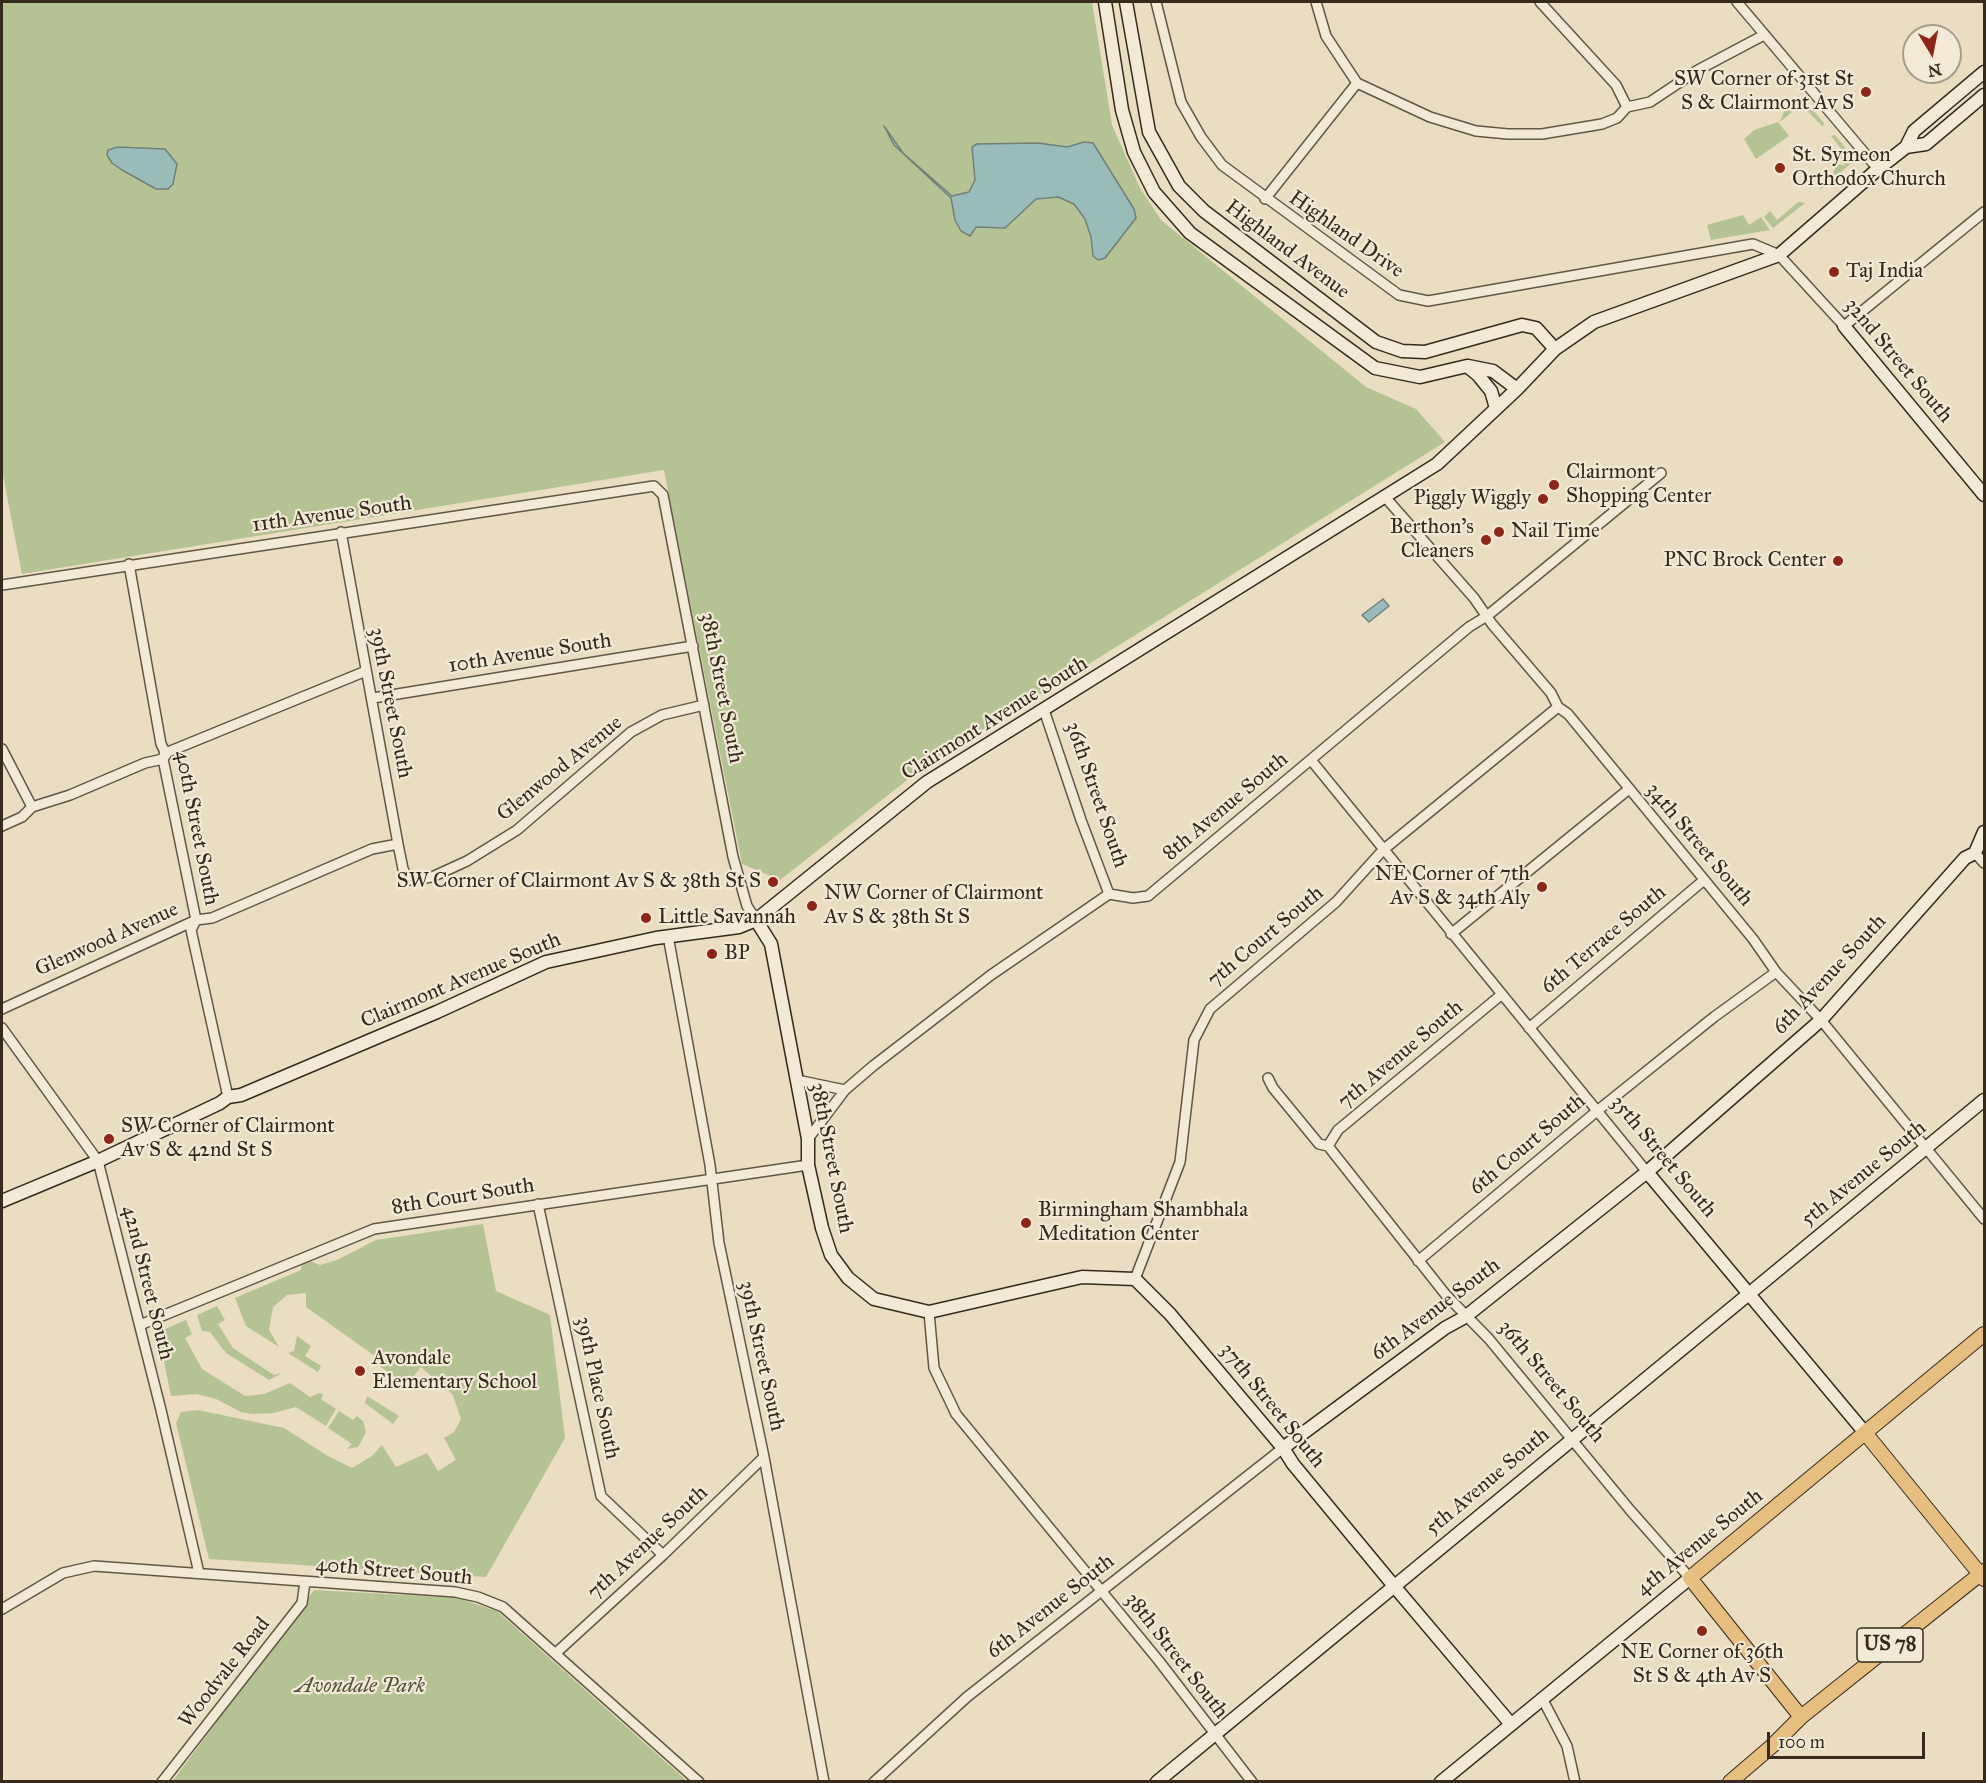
<!DOCTYPE html>
<style>
body{margin:0}
#map{position:relative;width:1986px;height:1783px;overflow:hidden;background:#ebddc1;font-family:"IM FELL Great Primer",serif}
canvas{display:block}
.frame{position:absolute;inset:0;border:3px solid #352a1c;pointer-events:none}
.north{position:absolute;left:1902px;top:24px;width:60px;height:60px;box-sizing:border-box;background:#f2e9d7;border:2px solid #a69d8c;border-radius:50%;rotate:170deg;font-size:16px;font-weight:700;line-height:24px;text-align:center;color:#352a1c}
.north::after{content:'';display:block;margin:auto;width:21px;height:27px;background:#8f2418;clip-path:polygon(50% 0,100% 100%,50% 72%,0 100%)}
.scale{position:absolute;left:1767px;top:1732px;width:158px;height:27px;box-sizing:border-box;border:3px solid #352a1c;border-top:0;padding-left:8px;font-size:18px;line-height:21px;white-space:nowrap;color:#352a1c;-webkit-text-stroke:4px #f2e9d7;paint-order:stroke}
</style>
<div id="map">
<canvas width="1986" height="1783"></canvas>
<div class="frame"></div>
<div class="north">N</div>
<div class="scale">100 m</div>
</div>
<script>
const ctx = document.querySelector('canvas').getContext('2d');
ctx.lineJoin = 'round';
function fillPath(path, color) { ctx.fillStyle = color; ctx.fill(path, 'evenodd'); }
const toPath = rows => new Path2D(rows.map(r => 'M' + r).join(''));
function strokePath(path, color, width, dash) { ctx.strokeStyle = color; ctx.lineWidth = width; ctx.lineCap = dash ? 'butt' : 'round'; ctx.setLineDash(dash || []); ctx.stroke(path); }
function label(font, color, halo, rows, align = 'center') {
  ctx.font = font + ' "IM FELL Great Primer",serif'; ctx.lineWidth = 4.5; ctx.setLineDash([]); ctx.textBaseline = 'middle'; ctx.strokeStyle = halo; ctx.fillStyle = color; for (const [text, x, y, turn = 0] of rows) {
    ctx.save(); ctx.translate(x, y); ctx.rotate((+turn || 0) * Math.PI / 180); ctx.textAlign = isNaN(turn) ? turn : align; if (halo) ctx.strokeText(text, 0, 0); ctx.fillText(text, 0, 0); ctx.restore();
  }
}
const green = toPath([
 [2,2,1092,2,1112,125,1140,188,1161,220,1366,387,1416,409,1445,442,925,766,780,880,742,864,664,470,22,574,2,470],
 [1804,100,1824,123,1823,127,1801,104,1780,122,1785,109,1794,102],
 [1778,122,1789,136,1756,159,1744,139,1754,130],
 [1835,135,1855,160,1820,190,1821,184,1832,175,1837,164,1847,166,1837,160,1836,157,1843,151,1831,136],
 [1798,202,1805,203,1773,228,1764,217,1770,211,1777,220],
 [1743,215,1749,225,1761,217,1770,230,1711,240,1707,225],
 [483,1224,496,1291,550,1315,565,1438,486,1577,209,1559,176,1423,181,1412,198,1410,284,1428,328,1456,352,1468,372,1456,382,1445,396,1467,427,1453,438,1471,456,1460,444,1438,454,1432,461,1419,453,1395,421,1367,407,1385,378,1365,379,1359,306,1307,306,1293,287,1295,273,1307,269,1330,279,1347,246,1326,235,1298,301,1270,301,1263,310,1261,320,1265,337,1260,376,1240],
 [217,1306,225,1320,218,1324,233,1348,274,1375,282,1373,269,1380,226,1353,210,1332,202,1331,197,1315],
 [186,1320,192,1334,185,1338,202,1369,245,1396,264,1394,290,1383,310,1397,320,1393,323,1395,321,1399,336,1409,326,1426,296,1407,274,1413,252,1414,241,1412,216,1399,197,1394,171,1396,158,1332],
 [297,1336,311,1346,305,1356,321,1366,318,1372,288,1353,294,1351],
 [367,1396,399,1416,393,1424,365,1403],
 [339,1411,353,1420,357,1416,363,1421,366,1432,358,1447,347,1449,352,1444,328,1428],
 [314,1590,458,1598,497,1611,687,1781,172,1782]
]);
const water = toPath([
 [884,126,903,153,952,196,969,192,975,180,972,147,977,144,1038,143,1067,147,1084,142,1093,143,1134,209,1136,218,1105,258,1098,260,1093,256,1091,237,1085,219,1074,204,1058,197,1036,199,1005,228,976,227,970,236,961,231,955,220,951,198,894,145,884,126],
 [118,147,165,149,177,164,173,184,168,189,156,189,122,170,112,163,107,155,108,150,118,147],
 [1383,599,1389,606,1369,622,1362,615,1383,599]
]);
const street = toPath([
 [1156,2,1181,102,1201,137,1222,165,1399,295,1428,301,1753,244,1779,255,1844,326,1984,212],
 [1316,2,1326,36,1357,83,1430,117,1476,131,1508,134,1542,134,1602,124,1617,118,1627,107,1650,102,1698,70,1764,35],
 [1540,2,1616,85,1627,107],
 [1737,2,1878,169],
 [1265,199,1357,83],
 [1385,497,1474,598,1492,624,1551,693,1558,707,1568,714,1753,939,1776,972,1821,1020,1984,1219],
 [341,532,398,844,403,869,409,880,432,877,467,861,517,830,631,732,662,715,704,705],
 [129,564,161,744,165,752,163,759,196,920,191,930,228,1097],
 [2,585,654,486,663,495,733,857,747,906,756,920],
 [373,698,693,646],
 [1044,710,1081,820,1109,894],
 [2,749,32,807],
 [1311,760,1647,1172],
 [2,826,22,817,32,807,70,795,145,763,163,759,168,752,366,671],
 [1975,853,1984,863],
 [1451,934,1629,789],
 [668,936,710,1165,719,1243,764,1457,824,1782],
 [2,1009,196,920,212,918,372,849,398,844],
 [2,1028,98,1161,161,1410,199,1573],
 [1529,1028,1704,880],
 [1268,1078,1273,1088,1319,1144,1328,1146,1446,1295,1489,1339,1630,1510,1690,1578],
 [797,1080,845,1090],
 [808,1139,845,1090,873,1066,991,975,1109,894,1133,898,1148,896,1469,627,1487,616,1661,473],
 [1328,1146,1338,1130,1501,995],
 [538,1204,601,1496,663,1555],
 [1418,1261,1597,1111,1714,1017,1776,972],
 [1135,1279,1180,1162,1194,1040,1210,1009,1336,902,1383,850,1558,707],
 [929,1312,934,1368,956,1414,1159,1661,1252,1782],
 [140,1325,374,1229,808,1165],
 [2,1609,63,1573,94,1566,455,1592,478,1597,503,1607,699,1782],
 [556,1653,663,1555,764,1457],
 [1543,1700,1567,1746,1575,1782],
 [162,1782,302,1603,305,1582],
 [874,1782,967,1697,1283,1448]
]);
const secondary = toPath([
 [1105,2,1122,110,1134,152,1154,192,1190,233,1375,368,1420,377,1467,366,1478,375,1491,391,1496,408],
 [1126,2,1149,132,1179,186,1204,211,1376,342,1402,351,1425,352,1522,325,1536,328,1555,349],
 [1906,147,1914,131,1984,72],
 [1844,326,1984,495],
 [1468,366,1493,371,1517,389],
 [756,920,771,944,808,1139,808,1165,822,1228,831,1255,848,1278,874,1299,929,1312,1082,1277,1135,1279,1170,1314,1283,1448,1293,1464,1394,1586,1510,1723],
 [1647,1172,1866,1434],
 [2,1201,98,1161,220,1103,228,1097,241,1095,437,1012,546,962,656,938,739,927,756,920,927,782,1437,464,1517,389,1555,349,1594,322,1779,255,1878,169,1906,147,1926,144,1984,95],
 [1283,1448,1445,1328,1465,1317,1647,1172,1821,1020,1965,858,1975,853,1984,832],
 [1157,1782,1984,1100],
 [1441,1782,1690,1578]
]);
const primary = toPath([
 [1866,1434,1984,1579],
 [1801,1717,1690,1578,1984,1334],
 [1730,1782,1772,1746,1801,1717,1984,1571]
]);
const markers = [
 [1866,92,6,"#8f2418"],
 [1780,168,6,"#8f2418"],
 [1834,272,6,"#8f2418"],
 [1554,485,6,"#8f2418"],
 [1543,499,6,"#8f2418"],
 [1499,532,6,"#8f2418"],
 [1486,540,6,"#8f2418"],
 [1838,561,6,"#8f2418"],
 [773,882,6,"#8f2418"],
 [1542,887,6,"#8f2418"],
 [812,906,6,"#8f2418"],
 [646,918,6,"#8f2418"],
 [712,954,6,"#8f2418"],
 [109,1139,6,"#8f2418"],
 [1026,1223,6,"#8f2418"],
 [360,1371,6,"#8f2418"],
 [1702,1631,6,"#8f2418"]
];
const shields = [
 [1890,1645,66]
];
const shieldNames = [
 ["US 78",1890,1645]
];
const poiNames = [
 ["SW Corner of 31st St",1854,80,"right"],
 ["S & Clairmont Av S",1854,104,"right"],
 ["St. Symeon",1792,156],
 ["Orthodox Church",1792,180],
 ["Taj India",1846,272],
 ["Clairmont",1566,473],
 ["Shopping Center",1566,497],
 ["Piggly Wiggly",1531,499,"right"],
 ["Berthon's",1474,528,"right"],
 ["Cleaners",1474,552,"right"],
 ["Nail Time",1511,532],
 ["PNC Brock Center",1826,561,"right"],
 ["NE Corner of 7th",1530,875,"right"],
 ["Av S & 34th Aly",1530,899,"right"],
 ["SW Corner of Clairmont Av S & 38th St S",761,882,"right"],
 ["NW Corner of Clairmont",824,894],
 ["Av S & 38th St S",824,918],
 ["Little Savannah",658,918],
 ["BP",724,954],
 ["SW Corner of Clairmont",121,1127],
 ["Av S & 42nd St S",121,1151],
 ["Birmingham Shambhala",1038,1211],
 ["Meditation Center",1038,1235],
 ["Avondale",372,1359],
 ["Elementary School",372,1383],
 ["NE Corner of 36th",1702,1653,"center"],
 ["St S & 4th Av S",1702,1677,"center"]
];
const streetNames = [
 ["Highland Drive",1346,235,35],
 ["Highland Avenue",1287,250,37],
 ["32nd Street South",1898,361,50],
 ["11th Avenue South",332,515,-8],
 ["10th Avenue South",530,654,-9],
 ["38th Street South",721,688,79],
 ["39th Street South",390,703,79],
 ["Clairmont Avenue South",995,719,-32],
 ["Glenwood Avenue",560,769,-39],
 ["36th Street South",1096,795,71],
 ["8th Avenue South",1226,807,-40],
 ["40th Street South",196,828,79],
 ["34th Street South",1699,845,50],
 ["7th Court South",1266,937,-40],
 ["Glenwood Avenue",107,940,-24],
 ["6th Terrace South",1604,940,-40],
 ["6th Avenue South",1830,975,-47],
 ["Clairmont Avenue South",461,981,-23],
 ["7th Avenue South",1401,1055,-40],
 ["6th Court South",1528,1145,-40],
 ["35th Street South",1663,1157,50],
 ["38th Street South",831,1158,79],
 ["5th Avenue South",1864,1174,-39],
 ["8th Court South",463,1197,-9],
 ["42nd Street South",147,1283,76],
 ["6th Avenue South",1436,1310,-37],
 ["39th Street South",761,1356,78],
 ["36th Street South",1551,1382,50],
 ["39th Place South",597,1388,78],
 ["37th Street South",1272,1406,51],
 ["5th Avenue South",1488,1482,-40],
 ["7th Avenue South",648,1543,-43],
 ["4th Avenue South",1700,1543,-39],
 ["40th Street South",394,1572,5],
 ["6th Avenue South",1051,1607,-38],
 ["38th Street South",1176,1656,52],
 ["Woodvale Road",225,1673,-52]
];
const parkNames = [
 ["Avondale Park",360,1687]
];
fillPath(green, '#b5c294');
fillPath(water, '#99bbb9');
strokePath(water, '#71817a', 1.5);
strokePath(street, '#625745', 12);
strokePath(secondary, '#352a1c', 15);
strokePath(primary, '#352a1c', 16);
strokePath(street, '#f2e9d7', 9);
strokePath(secondary, '#f2e9d7', 12);
strokePath(primary, '#e6be80', 14);
for (const [x, y, r, color] of markers) { const dot = new Path2D(); dot.arc(x, y, r, 0, 2 * Math.PI); ctx.fillStyle = color; ctx.fill(dot); strokePath(dot, '#f2e9d7', 2); }
for (const [x, y, w] of shields) { const box = new Path2D(); box.roundRect(x - w / 2, y - 17, w, 34, 4.5); ctx.fillStyle = '#f2e9d7'; ctx.fill(box); strokePath(box, '#352a1c', 1.5); }
label('bold 20px', '#352a1c', null, shieldNames);
label('21px', '#352a1c', '#f2e9d7', poiNames, 'left');
label('21px', '#352a1c', '#f2e9d7', streetNames);
label('italic 21px', '#55503a', '#f2e9d7', parkNames);
</script>
